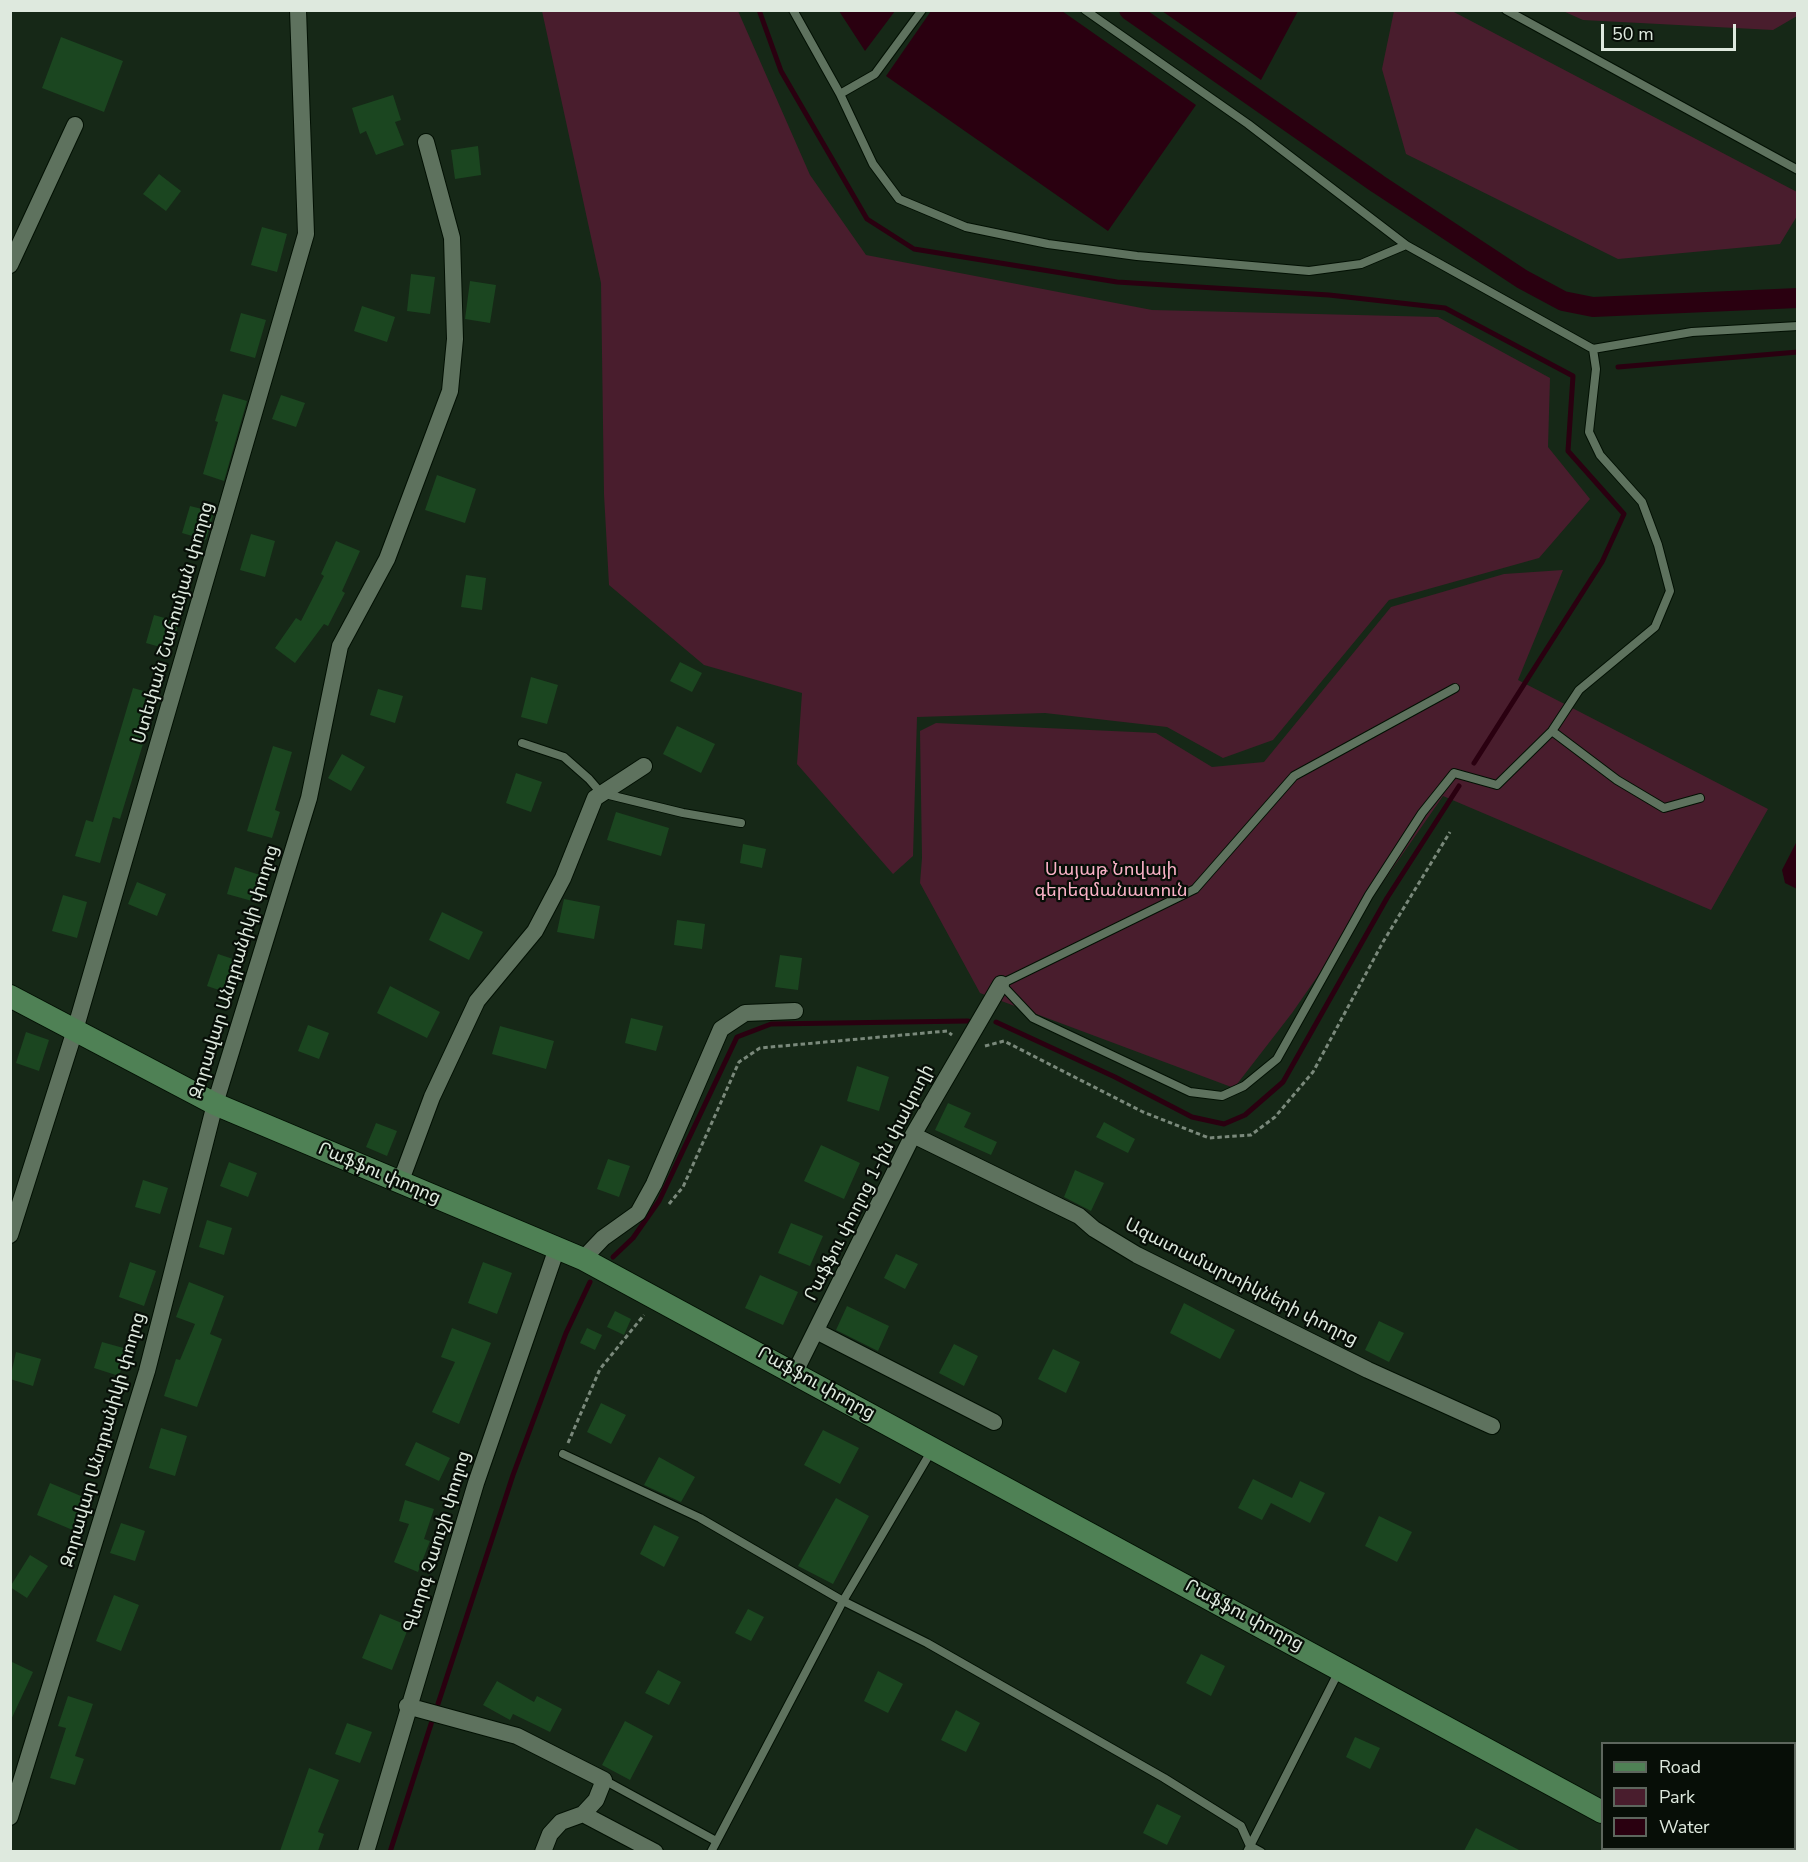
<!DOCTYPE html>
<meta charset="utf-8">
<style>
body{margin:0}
#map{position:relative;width:1808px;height:1862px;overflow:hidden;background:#162817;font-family:"Nunito Sans",sans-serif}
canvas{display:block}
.frame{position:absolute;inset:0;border:12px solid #dee9de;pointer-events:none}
.legend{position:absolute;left:1601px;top:1742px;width:195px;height:108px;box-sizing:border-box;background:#070e07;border:2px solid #5d665d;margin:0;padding:8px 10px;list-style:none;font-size:18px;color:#dee9de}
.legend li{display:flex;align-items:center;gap:12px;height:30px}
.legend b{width:30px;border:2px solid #5d665d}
.scale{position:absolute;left:1601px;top:24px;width:135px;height:27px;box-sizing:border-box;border:3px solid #dee9de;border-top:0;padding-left:8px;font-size:18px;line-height:21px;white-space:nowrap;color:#dee9de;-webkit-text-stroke:4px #070e07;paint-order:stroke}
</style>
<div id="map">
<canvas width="1808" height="1862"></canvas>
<div class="frame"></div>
<ul class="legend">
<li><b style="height:8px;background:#4f8155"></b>Road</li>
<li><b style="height:16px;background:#491d2d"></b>Park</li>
<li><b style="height:16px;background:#2a0010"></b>Water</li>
</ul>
<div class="scale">50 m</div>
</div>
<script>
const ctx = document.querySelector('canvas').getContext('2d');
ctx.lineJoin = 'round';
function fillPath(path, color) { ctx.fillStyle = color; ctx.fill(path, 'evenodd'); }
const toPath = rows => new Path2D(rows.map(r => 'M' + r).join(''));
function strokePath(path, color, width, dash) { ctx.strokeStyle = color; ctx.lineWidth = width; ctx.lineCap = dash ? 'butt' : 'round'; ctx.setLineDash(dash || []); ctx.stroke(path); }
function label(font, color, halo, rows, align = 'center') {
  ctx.font = font + ' "Nunito Sans","Noto Sans Armenian",sans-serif'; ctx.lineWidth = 4.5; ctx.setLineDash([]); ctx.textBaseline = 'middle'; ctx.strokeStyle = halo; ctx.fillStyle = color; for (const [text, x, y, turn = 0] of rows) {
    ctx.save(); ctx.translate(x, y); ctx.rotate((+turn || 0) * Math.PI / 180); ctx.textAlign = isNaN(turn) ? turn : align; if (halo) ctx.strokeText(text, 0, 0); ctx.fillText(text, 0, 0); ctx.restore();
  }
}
const green = toPath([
 [1797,10,1797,16,1773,30,1583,20,1563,11],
 [542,11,738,11,810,175,866,255,1152,310,1438,317,1550,378,1548,447,1590,499,1539,558,1389,600,1273,740,1223,758,1167,727,1045,713,917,717,913,856,893,874,797,764,802,693,704,665,609,585,604,494,601,283],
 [1394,11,1452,11,1797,192,1797,216,1780,244,1618,259,1406,154,1382,69],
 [1563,570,1518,680,1768,809,1711,910,1443,796,1292,1013,1234,1088,980,993,920,883,922,858,920,731,936,723,1156,733,1212,767,1264,762,1391,607,1504,574]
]);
const water = toPath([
 [839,11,895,11,865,51],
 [931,11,1062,11,1196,105,1108,231,886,76],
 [1162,11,1298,11,1261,80],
 [1797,841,1797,889,1785,883,1782,870]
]);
const stream = toPath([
 [759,10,781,71,867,219,914,249,1117,282,1329,295,1445,308,1573,376,1568,451,1624,514,1602,562,1474,763],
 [1618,367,1798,352],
 [996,1022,1115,1077,1192,1117,1224,1124,1245,1115,1283,1082,1387,898,1459,786],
 [613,1257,633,1238,659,1201,737,1037,771,1024,968,1021],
 [436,1710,513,1475,566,1333,590,1282],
 [390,1852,432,1721]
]);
const canal = toPath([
 [1129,10,1378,184,1522,279,1563,301,1593,307,1798,298]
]);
const building = toPath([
 [61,37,123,61,104,112,42,88],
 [393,95,401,120,395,122,404,145,376,155,366,131,360,134,352,108],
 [478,146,481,175,455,179,451,150],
 [159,174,181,191,166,211,143,194],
 [262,227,287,234,277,272,251,265],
 [411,274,435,277,430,314,407,311],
 [470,281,496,285,490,323,465,319],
 [362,306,395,317,387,342,354,331],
 [241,313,266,320,255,358,230,351],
 [223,394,247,401,224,481,203,474,218,422,215,421],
 [281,395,305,403,296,427,272,419],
 [437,475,476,489,465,523,425,510],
 [190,506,214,512,206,540,182,533],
 [251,534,275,541,265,577,240,570],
 [336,541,360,551,342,591,345,593,328,626,324,624,295,663,275,648,296,618,301,621,324,576,321,574],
 [466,575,486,578,482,610,461,607],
 [154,615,179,622,171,650,146,643],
 [680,662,702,673,692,692,670,681],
 [531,677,558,685,547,724,521,717],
 [133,688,158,695,120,819,113,817,100,863,75,856,86,820,93,822],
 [378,689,403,696,395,723,370,715],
 [677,726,715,744,701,773,663,754],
 [273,746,292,752,275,810,280,812,272,838,247,831],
 [342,754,365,767,351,791,328,778],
 [516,773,542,782,531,812,506,803],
 [616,812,669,828,661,856,607,840],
 [743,844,766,849,762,868,740,863],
 [235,867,260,875,252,901,227,894],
 [137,882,166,894,157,916,128,904],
 [63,895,87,902,77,938,52,931],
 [564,899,600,906,594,939,557,932],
 [442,912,483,932,469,960,429,940],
 [677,920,705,924,702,949,674,945],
 [218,954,239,961,228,993,207,986],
 [780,955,802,958,798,990,775,987],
 [390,986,440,1012,427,1038,377,1013],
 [631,1018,663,1026,656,1051,625,1043],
 [308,1025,329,1033,319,1059,298,1051],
 [500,1026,554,1041,546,1069,492,1054],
 [26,1032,49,1040,39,1071,16,1063],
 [857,1066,889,1077,879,1111,847,1101],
 [948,1103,971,1113,964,1127,997,1142,991,1155,935,1130],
 [1104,1122,1135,1139,1128,1153,1096,1137],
 [376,1123,397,1131,387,1156,366,1147],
 [821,1145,860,1163,844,1199,804,1181],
 [608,1159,630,1166,619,1197,597,1189],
 [229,1162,257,1173,248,1197,220,1186],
 [1075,1170,1104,1183,1091,1211,1064,1197],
 [143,1180,168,1188,160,1214,135,1207],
 [207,1220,232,1228,224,1255,199,1247],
 [791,1223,823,1236,810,1266,778,1253],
 [896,1254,918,1264,905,1289,884,1278],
 [130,1262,156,1271,144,1306,119,1297],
 [483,1262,512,1273,497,1314,468,1303],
 [760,1275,798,1292,783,1325,745,1308],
 [189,1282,224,1296,210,1334,222,1339,197,1407,164,1396,176,1359,180,1360,195,1324,176,1317],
 [1184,1303,1235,1330,1220,1359,1170,1333],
 [847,1306,889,1326,878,1351,836,1330],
 [615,1311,631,1319,624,1335,607,1327],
 [1379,1321,1404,1333,1389,1362,1365,1350],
 [452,1328,491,1343,459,1424,432,1412,455,1362,441,1357],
 [587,1328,602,1335,595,1350,580,1343],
 [102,1342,127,1349,119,1376,94,1368],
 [954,1344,978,1356,964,1386,939,1373],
 [1053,1349,1080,1362,1066,1393,1038,1379],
 [16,1352,41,1359,33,1386,10,1379],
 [601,1403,626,1415,611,1444,587,1432],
 [161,1428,187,1436,175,1476,149,1468],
 [823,1430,859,1448,840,1484,804,1465],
 [416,1442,450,1458,439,1481,405,1465],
 [659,1457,695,1477,681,1502,644,1485],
 [1253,1479,1292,1498,1300,1481,1325,1493,1310,1523,1271,1503,1262,1520,1238,1508],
 [50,1483,88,1499,75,1531,37,1515],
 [836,1498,869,1516,833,1584,798,1566],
 [405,1500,434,1509,424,1539,430,1541,418,1572,394,1562,409,1524,399,1521],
 [1379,1516,1412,1532,1397,1562,1365,1546],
 [121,1523,145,1531,135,1561,110,1553],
 [654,1525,679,1537,664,1567,640,1554],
 [30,1555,48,1566,27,1598,10,1587],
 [114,1595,139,1605,121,1651,96,1641],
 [748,1609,764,1617,751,1641,735,1633],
 [380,1614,409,1626,392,1670,362,1658],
 [1201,1654,1225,1666,1211,1696,1186,1683],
 [10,1661,33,1672,10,1722],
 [658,1670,681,1682,669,1705,645,1693],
 [878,1671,903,1684,888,1713,864,1701],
 [497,1681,534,1702,537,1696,562,1709,550,1732,513,1714,510,1720,483,1705],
 [68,1696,93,1704,75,1756,84,1759,75,1785,50,1778,66,1728,58,1726],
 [956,1710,980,1723,966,1752,941,1740],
 [625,1721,653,1736,630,1780,602,1765],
 [347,1723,372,1732,360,1763,335,1754],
 [1355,1737,1380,1748,1370,1769,1346,1757],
 [309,1768,339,1780,318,1832,324,1834,318,1851,280,1851],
 [1157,1804,1181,1816,1167,1845,1143,1833],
 [1476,1828,1521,1851,1464,1851]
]);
const path = toPath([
 [985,1046,1004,1041,1143,1112,1209,1138,1251,1135,1275,1117,1313,1072,1383,942,1450,832],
 [669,1204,683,1187,739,1062,760,1048,947,1031,952,1035],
 [568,1443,600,1369,644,1315]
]);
const service = toPath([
 [793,10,840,94,873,164,899,199,966,227,1048,244,1137,256,1309,271,1361,264,1406,245],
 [1085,10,1248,124,1406,245,1593,349,1692,332,1798,326],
 [1506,10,1798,170],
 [840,94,875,74,922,10],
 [1455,688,1294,776,1195,889,1001,984,1033,1018,1190,1092,1222,1096,1244,1086,1277,1059,1369,895,1422,813,1454,773,1497,785,1552,731,1579,690,1655,627,1670,591,1658,545,1642,502,1600,455,1589,432,1596,369,1593,349],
 [1552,731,1617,780,1664,808,1700,798],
 [522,743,564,757,589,779,601,793,683,813,741,823],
 [563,1454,700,1518,843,1601,927,1643,1164,1778,1241,1826,1250,1846,1261,1852],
 [604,1780,716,1841],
 [711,1852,843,1601,932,1450],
 [1247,1852,1339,1671]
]);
const minor = toPath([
 [10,265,75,125],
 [913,1135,1079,1216,1094,1229,1137,1255,1368,1370,1492,1426],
 [400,1183,432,1097,477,1001,535,931,563,878,595,798,644,766],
 [10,1235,75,1030,306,234,298,10],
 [583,1259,603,1238,638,1213,654,1184,721,1029,745,1013,795,1011],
 [816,1331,994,1422],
 [795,1372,913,1135,1001,984],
 [407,1706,517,1736,604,1780,596,1800,583,1814,561,1822,550,1834,543,1852],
 [583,1814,655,1852],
 [10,1817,147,1371,215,1104,309,798,340,646,387,559,450,391,455,339,452,238,426,142],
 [366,1852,476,1483,557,1248]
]);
const secondary = toPath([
 [10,996,215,1104,583,1259,1602,1812],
 [1669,1848,1675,1852]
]);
const streetNames = [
 ["Ստեփան Շահումյան փողոց",174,623,-74],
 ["Զորավար Անդրանիկի փողոց",235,972,-73],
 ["Րաֆֆու փողոց",379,1174,23],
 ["Րաֆֆու փողոց 1-ին փակուղի",870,1183,-63],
 ["Ազատամարտիկների փողոց",1241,1283,27],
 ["Րաֆֆու փողոց",816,1384,29],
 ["Զորավար Անդրանիկի փողոց",104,1440,-74],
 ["Գևորգ Չաուշի փողոց",438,1542,-73],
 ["Րաֆֆու փողոց",1244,1616,28]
];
const parkNames = [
 ["Սայաթ Նովայի",1111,871],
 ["գերեզմանատուն",1111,892]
];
fillPath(green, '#491d2d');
fillPath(water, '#2a0010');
strokePath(stream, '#2a0010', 5);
strokePath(canal, '#2a0010', 20);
fillPath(building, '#1b4620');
strokePath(service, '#021003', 10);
strokePath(minor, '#021003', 18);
strokePath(secondary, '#021003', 24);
strokePath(path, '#7a897b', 3, [4.5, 3]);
strokePath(service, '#5e725e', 8);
strokePath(minor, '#5e725e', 16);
strokePath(secondary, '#4f8155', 22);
label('18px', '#dee9de', '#070e07', streetNames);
label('18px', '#fab2c7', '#070e07', parkNames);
</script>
